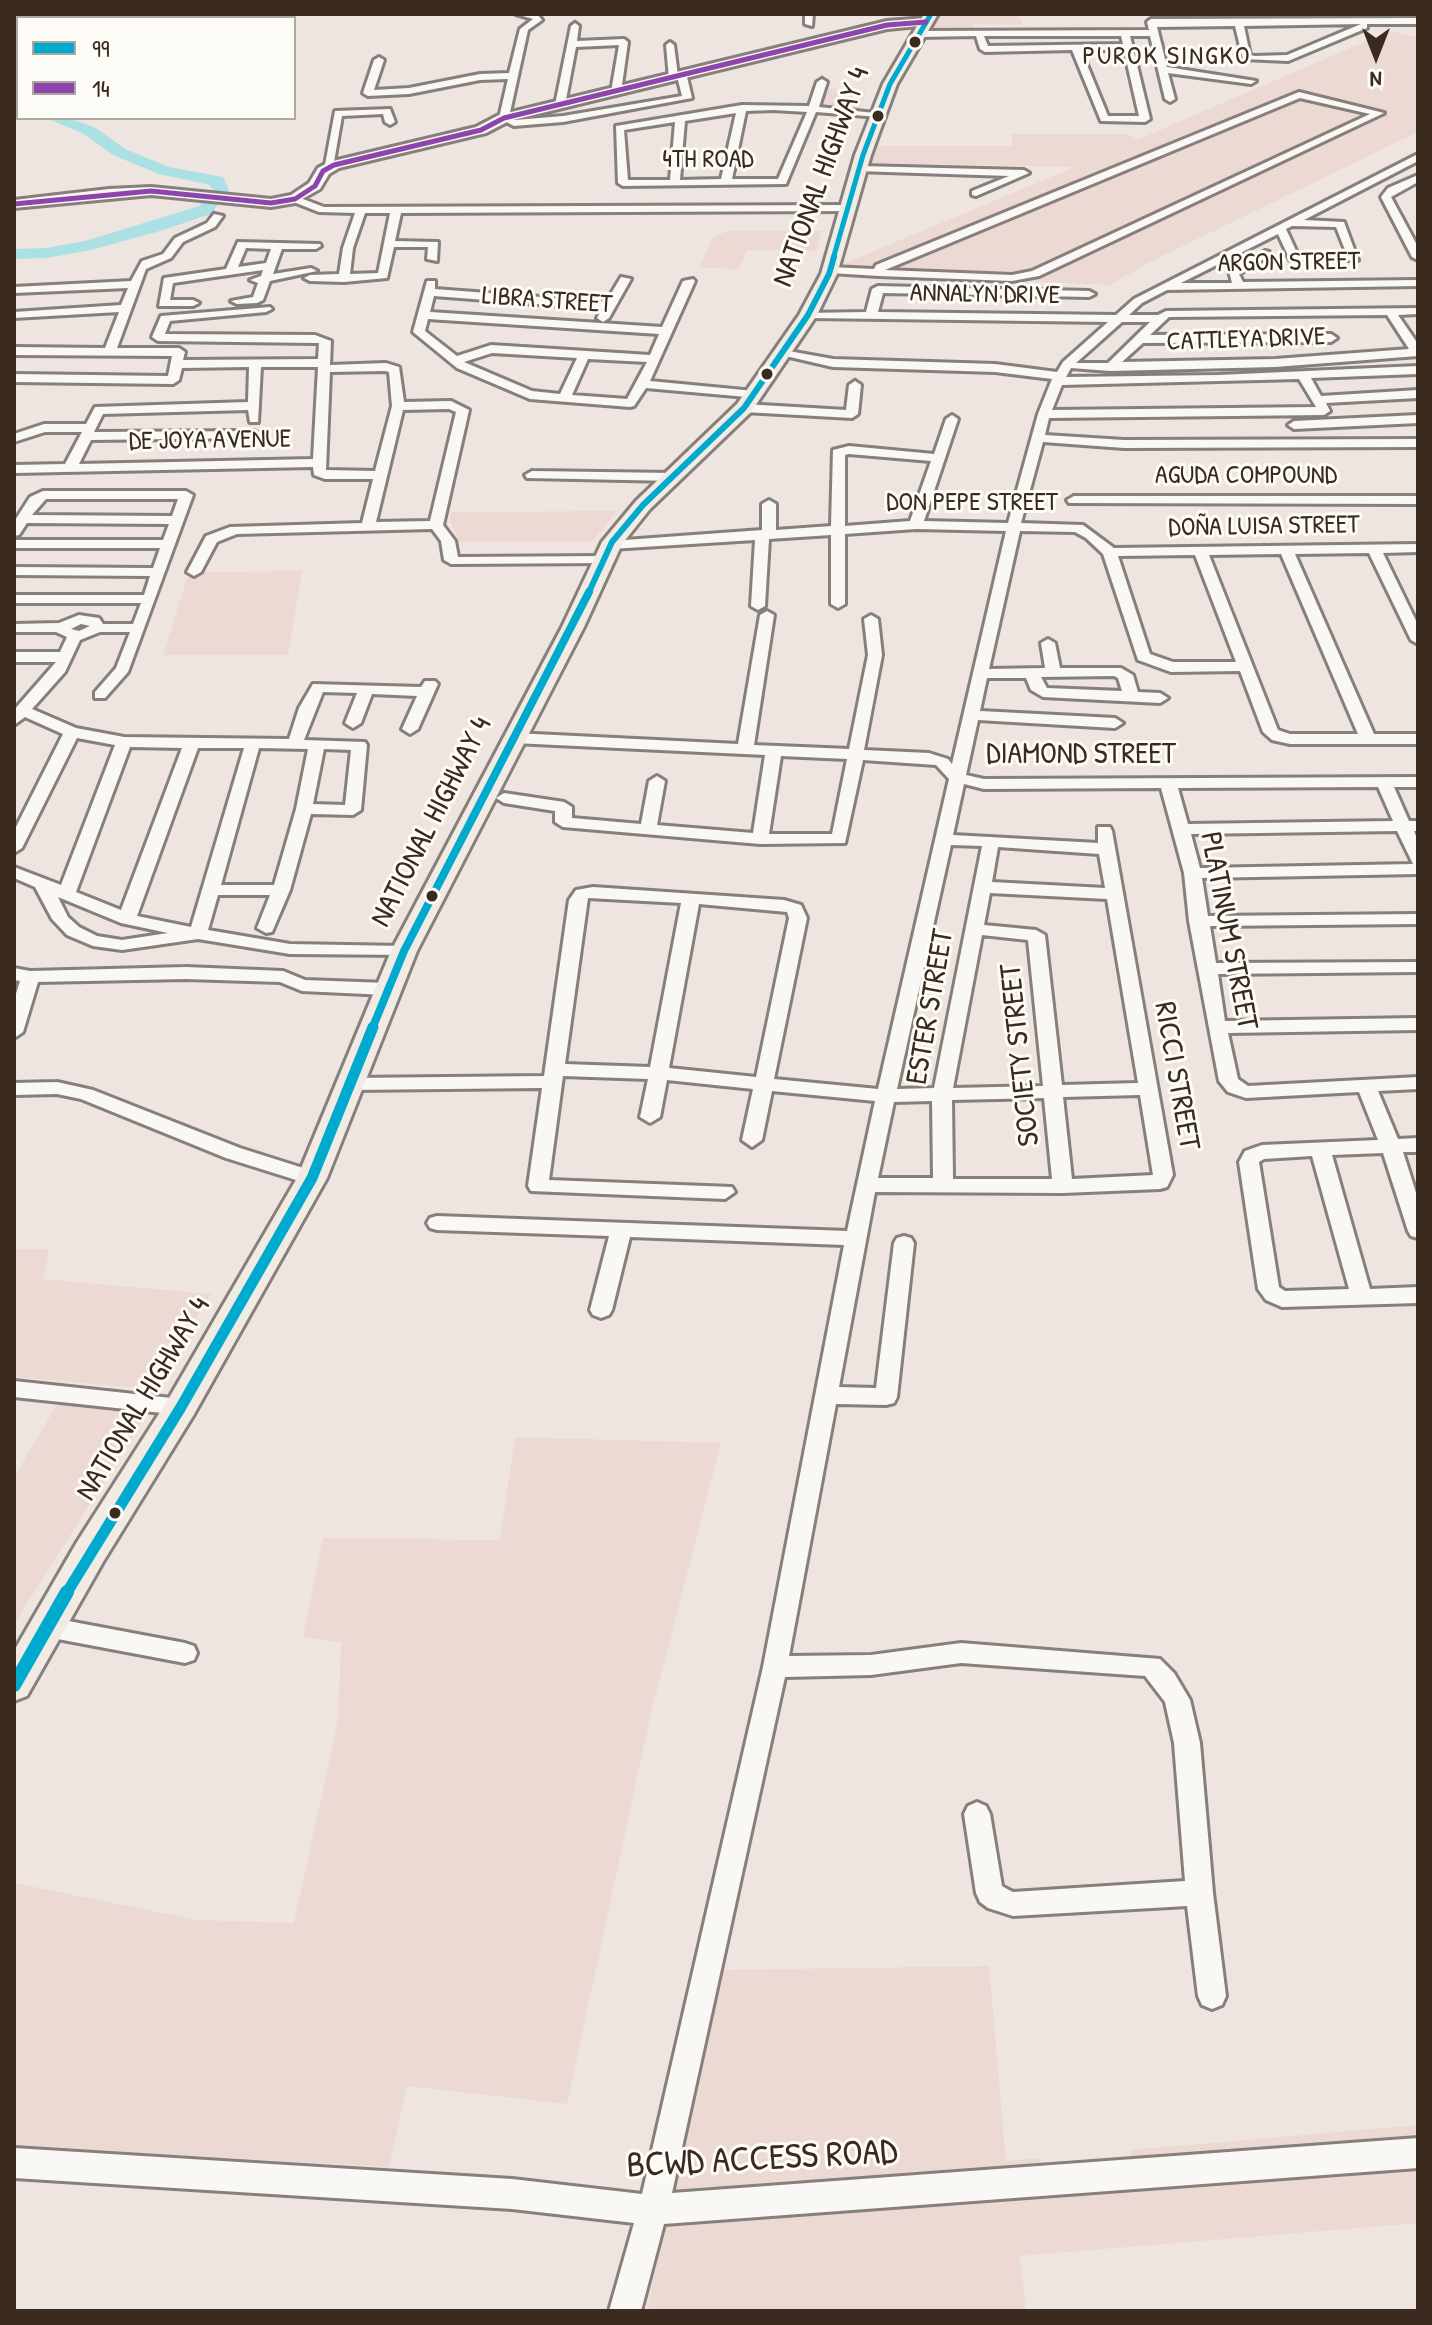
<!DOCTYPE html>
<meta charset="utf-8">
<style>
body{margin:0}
#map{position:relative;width:1432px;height:2325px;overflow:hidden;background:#eee5e1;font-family:"Patrick Hand",sans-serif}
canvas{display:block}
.frame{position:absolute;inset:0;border:16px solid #3b2a1e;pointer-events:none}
.legend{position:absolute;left:16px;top:16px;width:280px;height:104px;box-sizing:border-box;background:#fdfcf7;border:2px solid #afa8a0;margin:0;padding:10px 14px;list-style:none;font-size:24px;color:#3b2a1e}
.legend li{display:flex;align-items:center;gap:16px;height:40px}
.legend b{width:40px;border:2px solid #afa8a0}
.north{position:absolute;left:1336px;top:16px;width:80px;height:80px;-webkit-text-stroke:6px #fdfcf7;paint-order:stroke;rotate:180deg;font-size:22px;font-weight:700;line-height:32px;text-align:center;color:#3b2a1e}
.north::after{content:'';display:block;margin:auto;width:28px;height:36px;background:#3b2a1e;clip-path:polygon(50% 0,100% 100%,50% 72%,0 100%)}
</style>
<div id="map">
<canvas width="1432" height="2325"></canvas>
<div class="frame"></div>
<ul class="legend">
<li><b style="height:10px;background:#00a9ce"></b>99</li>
<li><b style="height:10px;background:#8e44ad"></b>14</li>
</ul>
<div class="north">N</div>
</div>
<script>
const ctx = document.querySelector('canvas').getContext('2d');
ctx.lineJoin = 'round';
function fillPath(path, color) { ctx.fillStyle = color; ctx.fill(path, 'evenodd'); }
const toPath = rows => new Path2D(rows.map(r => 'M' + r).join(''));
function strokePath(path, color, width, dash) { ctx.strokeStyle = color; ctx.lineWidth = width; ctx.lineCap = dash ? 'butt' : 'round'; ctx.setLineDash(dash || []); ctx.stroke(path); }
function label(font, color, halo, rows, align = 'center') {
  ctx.font = font + ' "Patrick Hand",sans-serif'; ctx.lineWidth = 6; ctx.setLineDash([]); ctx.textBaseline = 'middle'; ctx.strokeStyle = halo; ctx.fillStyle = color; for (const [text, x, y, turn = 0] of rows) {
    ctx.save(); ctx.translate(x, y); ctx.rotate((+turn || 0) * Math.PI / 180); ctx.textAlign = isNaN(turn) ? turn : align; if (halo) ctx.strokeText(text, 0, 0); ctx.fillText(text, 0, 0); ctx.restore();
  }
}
const built = toPath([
 [940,14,1018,14,1023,25,973,24,973,32,928,32],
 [1389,31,1418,37,1418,132,1146,264,1111,285,838,275,843,264,1075,167,922,164,922,168,876,168,876,164,871,164,877,146,1013,146,1011,134,1128,134,1137,140],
 [827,88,866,92,859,110,819,108],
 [728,231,822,231,816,251,747,250,739,269,700,268,712,237],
 [617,511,593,541,459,542,450,521,451,512],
 [302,571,288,655,163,655,189,572],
 [14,1249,49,1249,43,1279,211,1294,152,1389,14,1377],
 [58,1403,149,1411,14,1624,14,1477],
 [515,1437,721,1443,650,1717,567,2104,407,2086,389,2167,14,2146,14,1883,197,1920,294,1923,338,1720,341,1643,303,1637,323,1538,500,1540],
 [989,1966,1006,2161,1041,2158,1044,2171,1132,2163,1130,2150,1418,2125,1418,2223,1020,2256,1026,2311,647,2311,717,1970]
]);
const river = toPath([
 [14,99,18,100,18,110,14,109,14,99],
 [46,118,69,118,96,128,125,149,169,167,223,177,229,190,211,214,160,231,87,251,46,258,14,259,14,249,46,248,85,241,199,206,213,190,210,185,159,174,113,155,84,134,46,118]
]);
const street = toPath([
 [276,14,258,18,250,18,249,15,276,14],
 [516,14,537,14,542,20,528,30,509,117,515,120,563,116,682,96,678,80,669,79,666,45,670,42,674,45,678,76,687,77,692,98,563,122,514,126,499,118,508,79,480,80,409,94,368,96,363,93,374,60,379,57,384,60,374,90,409,88,480,74,509,73,520,29,533,19,516,14],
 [805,14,813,14,812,26,805,24,805,14],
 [1418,18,1418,24,1367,24,1367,28,1288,61,1243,59,1235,26,1157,27,1167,67,1256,81,1251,84,1168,73,1175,99,1170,102,1165,99,1150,36,1130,36,1150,119,1145,122,1101,121,1072,50,985,52,980,49,976,36,918,37,914,34,918,31,1149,30,1147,22,1151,19,1418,18],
 [1361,24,1287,55,1255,56,1250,55,1244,26,1361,24],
 [984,36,1121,36,1123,44,988,46,984,36],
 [1081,50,1124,50,1139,116,1108,116,1081,50],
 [575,23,579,26,577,41,624,39,628,42,621,92,616,95,611,92,619,45,576,47,565,105,560,108,555,105,571,26,575,23],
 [822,79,827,82,819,107,884,114,879,117,816,112,786,184,623,186,618,183,616,126,742,105,809,106,817,82,822,79],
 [773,110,807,112,778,179,732,179,746,111,773,110],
 [736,113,721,179,680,180,685,121,736,113],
 [675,122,670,180,628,180,624,130,675,122],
 [1299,92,1384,113,1039,276,1012,281,879,276,830,273,824,270,830,267,874,269,876,265,1299,92],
 [1300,98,1370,114,1032,271,1012,275,885,270,1300,98],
 [390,109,395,122,390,125,385,122,383,114,342,116,334,162,339,165,334,168,325,165,335,111,390,109],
 [1418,154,1418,161,1304,220,1344,222,1358,260,1290,260,1278,234,1181,283,1232,283,1229,271,1265,251,1269,252,1269,256,1239,274,1243,282,1418,280,1418,286,1167,290,1142,303,1129,315,1158,315,1166,311,1418,308,1418,314,1398,315,1418,344,1418,356,1275,367,1110,371,1071,368,1066,377,1218,375,1418,366,1418,374,1311,378,1321,396,1418,390,1418,398,1326,403,1330,411,1324,415,1049,418,1045,435,1124,440,1418,439,1418,447,1124,448,1043,442,1021,523,1083,525,1114,548,1418,544,1418,552,1383,553,1418,625,1418,644,1411,640,1369,553,1295,554,1374,734,1418,734,1418,744,1290,744,1272,740,1263,732,1240,671,1171,672,1138,660,1103,554,1086,538,1075,532,1020,531,989,669,1045,668,1041,643,1048,639,1055,643,1060,668,1121,668,1133,675,1138,692,1160,693,1168,698,1160,703,1043,697,1031,690,1026,678,987,678,980,711,1115,718,1123,723,1115,728,978,720,966,775,984,779,1418,777,1418,787,1394,787,1409,821,1418,821,1418,831,1414,831,1418,841,1418,874,1202,878,1208,916,1418,914,1418,924,1210,926,1216,963,1418,962,1418,972,1218,974,1225,1021,1418,1018,1418,1030,1228,1033,1238,1079,1248,1086,1418,1077,1418,1089,1378,1091,1398,1139,1418,1138,1418,1152,1403,1152,1418,1199,1418,1238,1411,1236,1408,1231,1383,1153,1332,1155,1370,1289,1418,1287,1418,1303,1282,1307,1266,1300,1258,1289,1239,1162,1245,1151,1262,1145,1378,1140,1359,1092,1246,1098,1228,1092,1219,1081,1189,921,1184,873,1161,788,984,789,964,784,953,835,1098,843,1098,827,1110,827,1112,831,1173,1175,1167,1187,1160,1189,1063,1193,875,1192,839,1387,876,1388,894,1243,897,1238,904,1236,911,1238,914,1243,897,1397,894,1403,886,1405,836,1404,789,1656,871,1655,961,1643,1160,1659,1174,1673,1190,1700,1200,1743,1213,1893,1226,1996,1222,2005,1212,2009,1202,2005,1198,1996,1187,1906,1013,1916,988,1908,980,1902,976,1893,964,1814,968,1806,977,1802,986,1806,990,1814,1002,1886,1007,1889,1013,1892,1185,1881,1174,1743,1165,1702,1145,1676,961,1663,871,1675,785,1677,672,2193,1418,2138,1418,2168,664,2224,641,2311,609,2311,634,2223,512,2209,14,2178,14,2148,512,2179,642,2194,763,1667,844,1245,630,1237,612,1310,609,1315,601,1318,593,1315,590,1310,609,1236,437,1230,430,1228,427,1223,430,1218,437,1216,847,1231,875,1101,772,1091,762,1140,752,1147,742,1140,753,1089,667,1080,660,1117,650,1123,640,1117,648,1079,563,1076,549,1180,732,1187,735,1192,725,1199,531,1191,528,1186,542,1088,351,1090,341,1084,351,1078,544,1076,569,900,576,890,593,887,784,900,801,905,807,918,774,1079,878,1089,949,779,936,765,863,760,845,843,760,844,563,827,555,822,555,811,504,803,496,798,504,793,564,802,572,807,572,818,641,824,649,781,657,776,665,781,657,825,753,833,765,755,514,743,506,738,514,733,738,744,760,615,767,611,774,615,754,745,849,749,868,655,864,619,871,615,878,619,882,655,864,750,929,753,948,759,952,764,1006,531,916,529,845,534,845,604,838,608,831,604,831,535,769,539,765,606,758,610,751,606,755,540,611,549,604,545,611,541,762,530,762,504,769,500,776,504,776,530,831,526,833,450,849,446,934,454,946,419,952,415,958,419,924,521,1008,523,1038,414,1052,379,995,372,833,367,777,354,783,350,833,359,995,364,1057,372,1063,362,1108,322,808,318,802,315,804,313,866,312,872,289,878,286,1089,291,1095,294,1089,297,883,293,878,312,1116,315,1134,299,1418,154],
 [1292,226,1336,227,1347,255,1298,255,1286,229,1292,226],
 [1387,315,1409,349,1275,359,1122,362,1143,343,1331,342,1337,338,1331,334,1150,335,1169,317,1387,315],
 [1122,322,1150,322,1108,363,1076,363,1122,322],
 [1299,379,1316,407,1052,410,1062,385,1299,379],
 [849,454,931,461,910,521,845,526,845,455,849,454],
 [1281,554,1358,734,1290,734,1278,730,1209,555,1281,554],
 [1195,555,1236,662,1173,662,1150,654,1118,556,1195,555],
 [1114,676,1118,678,1122,691,1047,688,1041,677,1114,676],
 [781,756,847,759,832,834,769,834,781,756],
 [1378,787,1393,821,1188,824,1178,788,1378,787],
 [1397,831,1413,864,1200,868,1191,834,1397,831],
 [951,845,982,846,934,1088,897,1089,951,845],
 [998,847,1099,854,1105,888,992,882,998,847],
 [990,893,1107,899,1138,1083,1062,1085,1045,935,1036,930,984,925,990,893],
 [588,898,681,903,650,1067,565,1064,588,898],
 [699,904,787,912,789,918,756,1077,669,1068,699,904],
 [982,935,1028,940,1043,1086,953,1088,982,935],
 [1140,1095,1153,1175,1072,1179,1063,1097,1140,1095],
 [1044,1098,1052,1179,953,1179,952,1100,1044,1098],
 [932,1101,933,1178,878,1178,894,1102,932,1101],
 [1312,1156,1349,1289,1285,1291,1279,1287,1259,1162,1264,1159,1312,1156],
 [860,166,1024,170,1029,173,976,196,972,195,972,191,1009,176,856,171,856,167,860,166],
 [1418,175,1418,182,1391,197,1418,247,1418,260,1412,257,1381,197,1388,188,1418,175],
 [295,196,324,207,849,205,854,208,849,211,401,213,395,241,438,242,437,261,427,259,428,247,394,247,387,278,344,282,310,281,304,278,310,275,339,274,343,248,355,213,319,212,291,201,290,199,295,196],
 [365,213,390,213,378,273,350,274,353,248,365,213],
 [214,214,223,216,215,227,183,242,171,258,146,269,117,348,179,348,185,352,183,360,318,359,319,343,315,343,158,341,152,337,161,316,270,307,272,309,266,312,170,321,165,334,315,335,331,341,330,365,386,363,399,367,404,402,451,401,469,410,443,525,455,541,458,557,604,556,611,560,609,563,451,564,444,560,441,541,432,529,237,534,217,542,201,572,194,576,187,572,206,536,230,527,362,523,373,479,325,479,314,475,313,467,14,473,14,465,65,464,82,432,45,432,14,442,14,434,44,424,86,424,95,407,248,402,249,367,182,368,179,380,173,384,14,382,14,374,168,376,172,356,14,355,14,347,105,348,119,312,14,318,14,312,121,305,128,288,14,293,14,287,131,281,142,261,163,254,175,238,207,223,214,214],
 [261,367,318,367,313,459,79,464,91,440,259,438,260,435,254,431,94,432,103,414,248,410,250,422,258,422,261,367],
 [385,371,389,372,392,406,375,471,326,470,330,372,385,371],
 [449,409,456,412,430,521,376,522,403,410,449,409],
 [238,242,320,244,321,246,316,249,282,249,273,274,311,268,317,271,270,281,263,300,257,303,237,304,231,301,253,297,258,283,250,280,261,276,263,270,173,283,170,300,193,300,199,303,193,306,159,306,164,278,226,269,238,242],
 [246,248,271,249,266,263,238,267,246,248],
 [621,277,631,279,609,318,603,322,597,318,602,309,434,296,430,312,662,327,683,281,693,279,695,281,650,381,754,391,758,392,758,398,646,388,634,406,630,407,530,399,457,368,413,332,427,281,435,281,435,289,606,302,621,277],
 [428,319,659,334,650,355,491,345,457,356,425,331,428,319],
 [492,353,577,358,560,394,532,391,464,362,492,353],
 [588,359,647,362,627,399,572,395,588,359],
 [855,381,861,385,858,414,852,418,744,412,738,408,744,404,846,410,849,385,855,381],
 [1418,415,1418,423,1294,429,1288,425,1294,421,1418,415],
 [532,471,673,473,680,477,673,481,527,478,525,475,532,471],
 [43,491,186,491,193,495,128,672,105,698,95,698,95,692,116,668,130,632,100,632,80,640,65,672,32,709,76,728,124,737,289,739,299,708,313,684,421,687,425,681,435,681,438,684,418,729,410,734,402,729,417,696,372,694,361,723,353,728,345,723,357,693,323,692,304,740,365,742,367,745,361,810,353,815,311,814,290,890,272,932,266,933,257,928,270,895,218,895,208,930,290,944,404,946,410,947,413,951,410,955,290,954,198,939,122,950,93,946,67,935,52,919,35,887,14,878,14,867,61,885,115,745,77,738,22,848,14,853,14,831,63,734,25,717,14,725,14,710,56,662,14,662,14,652,60,652,67,637,56,632,14,632,14,624,59,623,79,615,99,618,103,624,133,624,141,603,14,603,14,595,144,595,150,576,14,575,14,567,153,568,160,548,14,548,14,540,163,540,169,524,27,523,19,535,14,536,14,522,30,497,43,491],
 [46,499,178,499,172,516,32,515,46,499],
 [81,624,90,626,79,631,71,629,81,624],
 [130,747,182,748,121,910,76,892,130,747],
 [198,748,244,748,191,927,137,916,198,748],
 [259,748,308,749,296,809,274,885,221,885,259,748],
 [324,749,351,750,345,805,313,804,324,749],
 [58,897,121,923,168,933,122,940,97,936,79,927,68,917,58,897],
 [1074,496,1418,496,1418,504,1069,503,1067,500,1074,496],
 [186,967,283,971,305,980,387,983,396,989,387,995,302,991,280,982,186,979,38,982,23,1032,14,1038,14,1000,20,981,14,980,14,968,30,971,186,967],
 [57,1082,93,1090,240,1148,319,1173,322,1178,312,1185,226,1158,81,1099,57,1094,14,1095,14,1083,57,1082],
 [14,1381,181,1399,189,1401,192,1407,189,1413,181,1415,14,1397,14,1381],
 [47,1617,185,1643,194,1646,197,1653,194,1660,185,1663,47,1637,38,1634,35,1627,38,1620,47,1617]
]);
const secondary = toPath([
 [926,18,932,22,930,25,887,29,509,121,486,133,339,168,329,174,320,189,295,203,271,207,151,195,14,208,14,200,109,189,151,187,271,199,291,195,309,183,318,168,329,162,476,127,499,115,887,21,926,18]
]);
const primary = toPath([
 [924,14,938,14,897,84,871,155,837,274,817,315,751,412,650,509,622,544,584,627,417,951,327,1178,193,1416,103,1562,27,1696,14,1701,14,1651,77,1542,169,1398,297,1178,391,951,562,627,602,542,636,501,737,404,799,315,821,274,855,155,883,84,924,14]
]);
const bus1Far4 = toPath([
 [833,259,863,155,890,84,931,14]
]);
const bus1Far3 = toPath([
 [588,594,612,542,643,505,744,408,808,315,829,274,834,257]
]);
const bus1Far2 = toPath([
 [372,1029,404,951,589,592]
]);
const bus1Far1 = toPath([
 [66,1594,181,1407,312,1178,373,1027]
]);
const bus1 = toPath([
 [14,1685,67,1592]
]);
const bus2 = toPath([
 [14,204,151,191,271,203,295,199,315,186,323,171,334,165,481,130,504,118,887,25,926,22]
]);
const markers = [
 [915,42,7,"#3b2a1e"],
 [878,116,7,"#3b2a1e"],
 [767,374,7,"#3b2a1e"],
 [432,896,7,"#3b2a1e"],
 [115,1513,7,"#3b2a1e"]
];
const farNeighbourhoodnames = [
 ["PUROK SINGKO",1167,57]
];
const farStreetnames = [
 ["4TH ROAD",708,160],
 ["ARGON STREET",1289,263,-1],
 ["ANNALYN DRIVE",985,295,1],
 ["LIBRA STREET",547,301,4],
 ["CATTLEYA DRIVE",1246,340,-2],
 ["DE JOYA AVENUE",210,441,-1],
 ["AGUDA COMPOUND",1246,476],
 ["DON PEPE STREET",972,503],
 ["DOÑA LUISA STREET",1264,527,-1]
];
const streetNames = [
 ["NATIONAL HIGHWAY 4",822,177,-70],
 ["DIAMOND STREET",1081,755],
 ["NATIONAL HIGHWAY 4",432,822,-63],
 ["PLATINUM STREET",1228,931,79],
 ["ESTER STREET",931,1007,-80],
 ["SOCIETY STREET",1021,1055,-96],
 ["RICCI STREET",1176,1076,80],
 ["NATIONAL HIGHWAY 4",144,1399,-59]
];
const nearStreetnames = [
 ["BCWD ACCESS ROAD",762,2160,-3]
];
fillPath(built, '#edd9d3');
fillPath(river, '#abe1e5');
strokePath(street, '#877f7b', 6);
strokePath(secondary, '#877f7b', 6);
strokePath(primary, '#877f7b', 6);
fillPath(street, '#f9f8f5');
fillPath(secondary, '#f9f8f5');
fillPath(primary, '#f1ebe4');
strokePath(bus1Far4, '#00a9ce', 5);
strokePath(bus1Far3, '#00a9ce', 6);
strokePath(bus1Far2, '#00a9ce', 8);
strokePath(bus1Far1, '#00a9ce', 11);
strokePath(bus1, '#00a9ce', 14);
strokePath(bus2, '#8e44ad', 5);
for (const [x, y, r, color] of markers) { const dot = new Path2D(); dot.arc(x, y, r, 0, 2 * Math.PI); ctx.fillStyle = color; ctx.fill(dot); strokePath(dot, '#fdfcf7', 3); }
ctx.letterSpacing = '2px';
label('26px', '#3b2a1e', '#fdfcf7', farNeighbourhoodnames);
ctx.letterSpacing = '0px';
label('26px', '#3b2a1e', '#fdfcf7', farStreetnames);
label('30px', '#3b2a1e', '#fdfcf7', streetNames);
label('36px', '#3b2a1e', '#fdfcf7', nearStreetnames);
</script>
